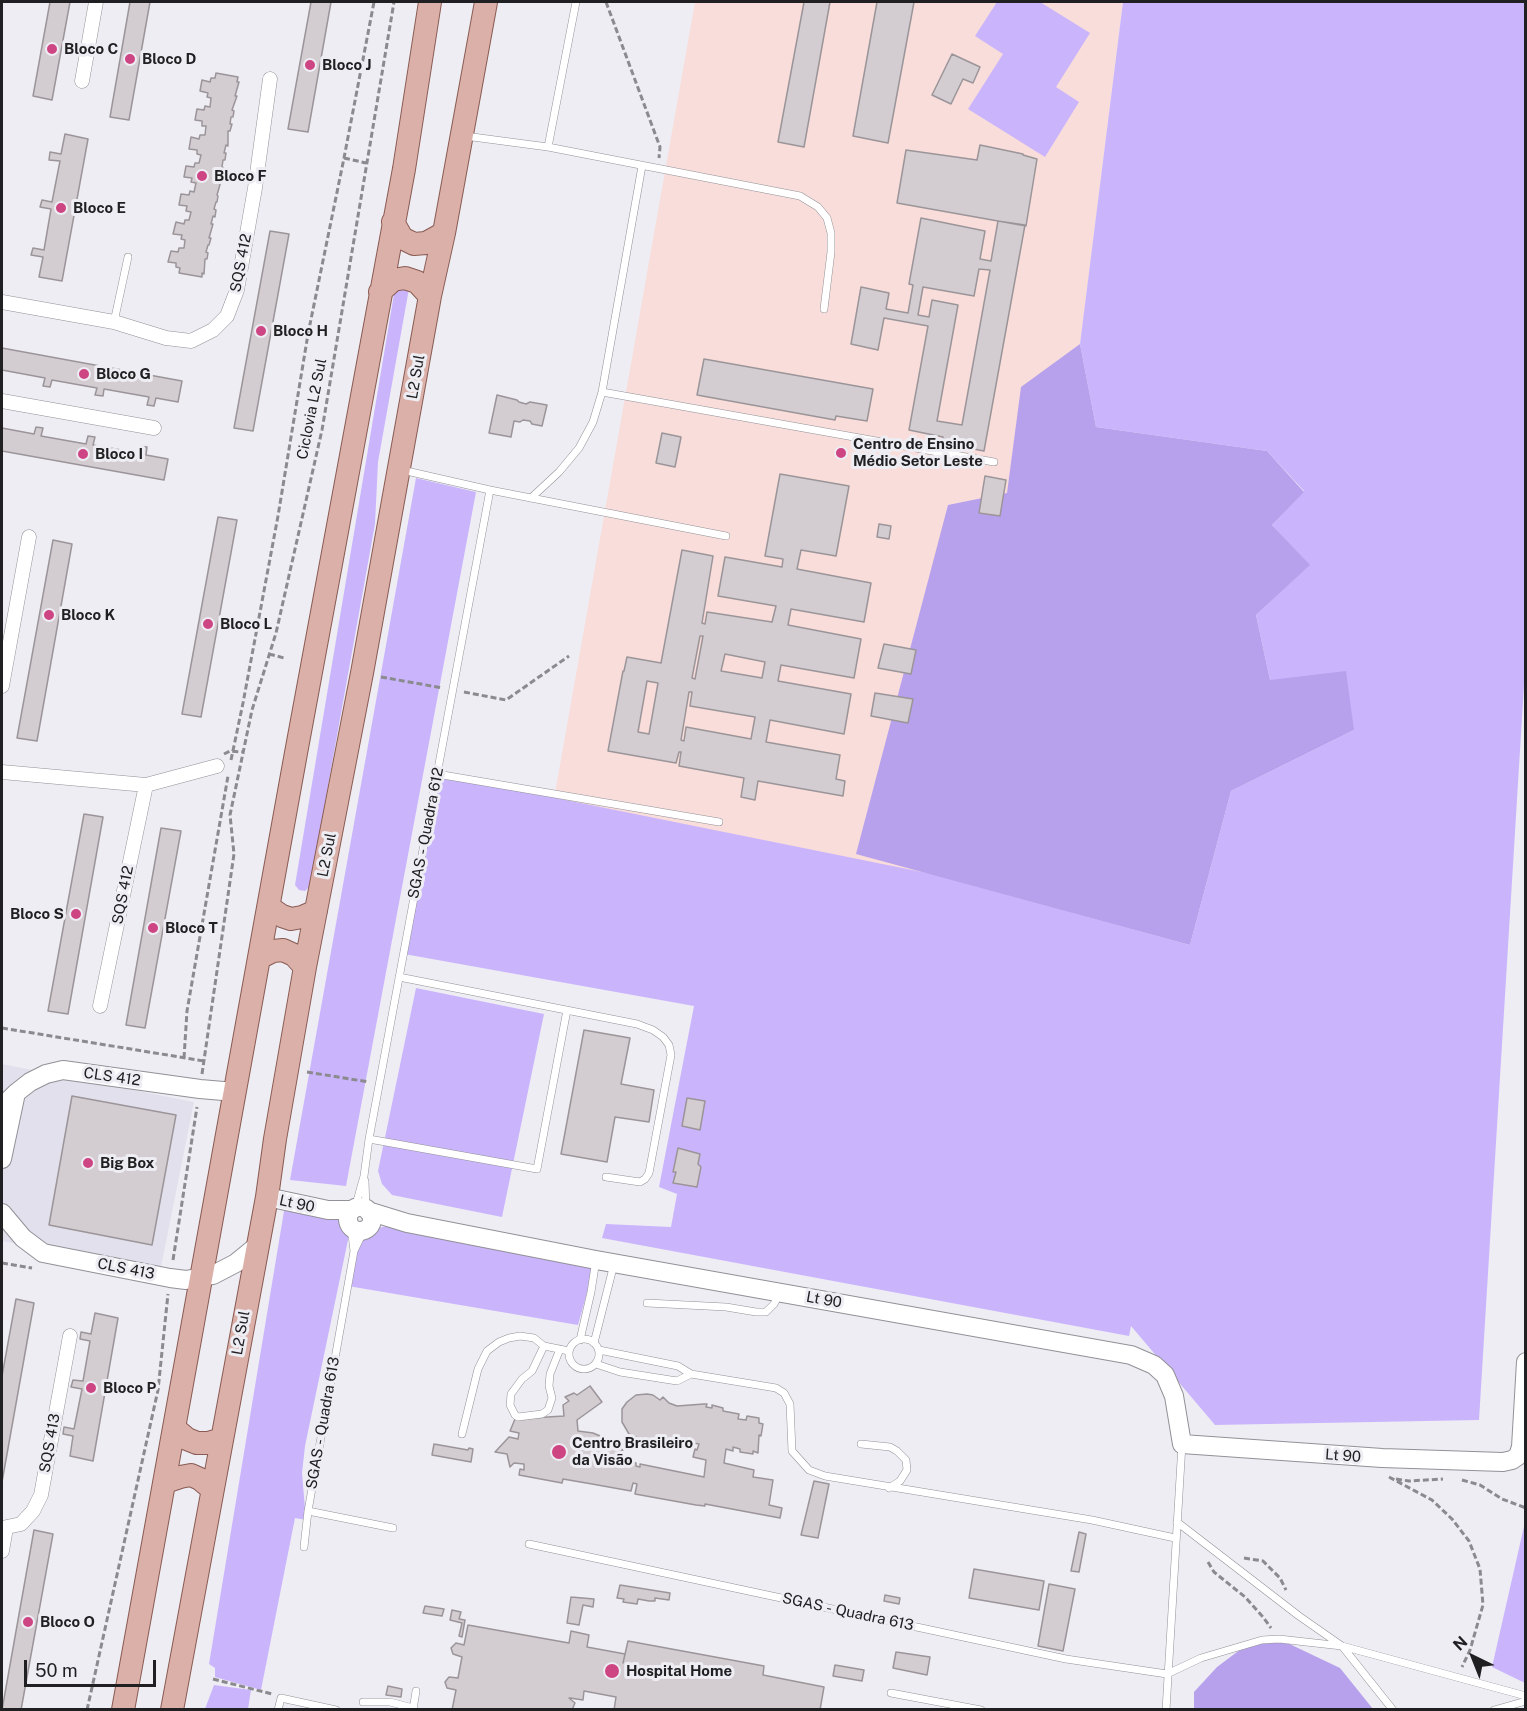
<!DOCTYPE html>
<meta charset="utf-8">
<style>
body{margin:0}
#map{position:relative;width:1527px;height:1711px;overflow:hidden;background:#eeedf3;font-family:"Public Sans",sans-serif}
canvas{display:block}
.frame{position:absolute;inset:0;border:3px solid #202022;pointer-events:none}
.north{position:absolute;left:1443px;top:1627px;width:60px;height:60px;-webkit-text-stroke:4px #eeedf3;paint-order:stroke;rotate:317deg;font-size:16px;font-weight:700;line-height:24px;text-align:center;color:#202022}
.north::after{content:'';display:block;margin:auto;width:21px;height:27px;background:#202022;clip-path:polygon(50% 0,100% 100%,50% 72%,0 100%)}
.scale{position:absolute;left:24px;top:1660px;width:132px;height:27px;box-sizing:border-box;border:3px solid #202022;border-top:0;padding-left:8px;font-size:18px;line-height:21px;white-space:nowrap;color:#202022;-webkit-text-stroke:4px #eeedf3;paint-order:stroke}
</style>
<div id="map">
<canvas width="1527" height="1711"></canvas>
<div class="frame"></div>
<div class="north">N</div>
<div class="scale">50 m</div>
</div>
<script>
const ctx = document.querySelector('canvas').getContext('2d');
ctx.lineJoin = 'round';
function fillPath(path, color) { ctx.fillStyle = color; ctx.fill(path, 'evenodd'); }
const toPath = rows => new Path2D(rows.map(r => 'M' + r).join(''));
function strokePath(path, color, width, dash) { ctx.strokeStyle = color; ctx.lineWidth = width; ctx.lineCap = dash ? 'butt' : 'round'; ctx.setLineDash(dash || []); ctx.stroke(path); }
function label(font, color, halo, rows, align = 'center') {
  ctx.font = font + ' "Public Sans",sans-serif'; ctx.lineWidth = 6; ctx.setLineDash([]); ctx.textBaseline = 'middle'; ctx.strokeStyle = halo; ctx.fillStyle = color; for (const [text, x, y, turn = 0] of rows) {
    ctx.save(); ctx.translate(x, y); ctx.rotate((+turn || 0) * Math.PI / 180); ctx.textAlign = isNaN(turn) ? turn : align; if (halo) ctx.strokeText(text, 0, 0); ctx.fillText(text, 0, 0); ctx.restore();
  }
}
const built = toPath([
 [2,1064,194,1102,160,1272,2,1241]
]);
const education = toPath([
 [695,2,1123,2,1052,568,970,562,920,898,549,827]
]);
const green = toPath([
 [997,2,1040,2,1090,33,1056,87,1079,102,1045,157,968,109,1003,54,975,36],
 [1123,2,1525,2,1525,669,1479,1420,1215,1425,1131,1326,1129,1336,602,1238,606,1224,671,1227,677,1194,659,1187,694,1006,404,954,437,774,932,874,1190,945,1231,791,1354,730,1270,680,1256,615,1309,565,1272,525,1304,491,1267,451,1096,427,1080,344],
 [396,282,410,283,378,462,375,524,310,886,305,891,299,890,295,885],
 [416,478,476,492,346,1186,290,1180],
 [416,988,544,1014,502,1217,392,1195,382,1184,378,1171],
 [285,1205,345,1222,348,1228,348,1240,305,1446,302,1473,306,1520,295,1518,261,1690,215,1677,215,1668,209,1664],
 [407,1223,596,1260,578,1325,348,1286,354,1251,364,1230],
 [1525,1522,1525,1683,1492,1667],
 [214,1685,251,1690,248,1709,205,1709]
]);
const forest = toPath([
 [1080,344,1096,427,1267,451,1304,492,1272,525,1310,565,1256,615,1270,680,1346,671,1354,730,1231,791,1190,945,856,854,948,505,1007,493,1021,387],
 [1279,1639,1340,1668,1373,1709,1194,1710,1194,1692,1217,1667,1245,1646]
]);
const building = toPath([
 [50,2,70,2,52,100,33,96,50,2],
 [130,2,150,2,129,120,110,117,130,2],
 [311,2,331,2,308,132,288,129,311,2],
 [804,2,830,2,804,147,778,142,804,2],
 [877,2,914,2,888,143,853,136,877,2],
 [952,54,980,67,973,83,963,79,951,104,932,95,952,54],
 [216,73,238,77,237,82,239,82,235,96,237,96,232,110,234,111,233,117,231,117,230,124,232,124,230,131,228,131,228,146,226,145,224,153,226,153,225,160,223,160,222,167,224,168,219,181,221,181,217,195,218,196,217,202,216,202,214,209,216,210,215,217,213,216,211,224,213,224,209,238,211,238,209,245,208,245,206,252,208,253,207,259,205,259,204,274,202,273,202,277,179,273,180,268,176,267,176,263,168,262,171,251,178,252,179,248,184,248,185,240,181,239,182,235,173,234,176,222,184,224,185,220,189,220,191,212,186,211,187,206,179,205,181,194,189,195,190,191,194,192,196,183,191,182,192,178,184,177,186,166,194,167,195,163,199,163,201,155,197,154,197,150,189,149,191,137,199,139,200,135,205,135,206,126,202,126,202,121,195,120,197,109,204,110,205,106,210,107,211,98,207,97,208,93,200,91,202,80,210,82,211,78,215,78,216,73],
 [65,134,88,139,62,281,39,277,43,257,31,255,33,248,44,250,51,209,40,207,42,200,52,202,60,161,49,160,50,152,61,154,65,134],
 [980,145,1023,154,1023,155,1037,159,1026,226,897,203,906,150,977,160,980,145],
 [921,218,985,231,980,259,991,261,998,221,1025,225,984,451,942,443,943,437,909,430,928,326,884,318,878,350,851,344,861,287,889,293,886,309,908,313,913,285,909,284,921,218],
 [979,269,990,270,962,425,937,421,958,305,932,300,929,317,918,315,923,287,974,296,979,269],
 [270,231,289,234,253,431,234,428,270,231],
 [2,348,182,381,178,402,156,398,154,406,147,405,149,397,104,389,103,396,95,395,97,388,52,380,50,387,43,386,45,378,2,370,2,348],
 [704,359,873,389,867,421,836,416,835,420,697,395,704,359],
 [497,395,517,400,519,402,526,404,530,402,547,405,542,426,532,424,530,421,523,420,520,422,514,421,511,437,489,433,497,395],
 [36,427,43,428,41,436,86,444,88,436,95,437,93,445,138,453,140,446,147,447,146,455,168,459,164,480,2,451,2,428,34,434,36,427],
 [662,433,681,437,675,467,656,463,662,433],
 [780,474,849,486,836,556,801,550,797,569,871,583,864,622,791,609,788,625,861,639,854,678,781,665,778,681,851,694,844,734,770,720,766,742,840,755,836,779,845,781,843,796,758,781,755,800,741,797,744,778,679,766,681,752,679,752,676,763,608,751,623,671,624,671,627,657,661,663,682,550,713,556,702,623,705,624,707,612,772,622,776,606,718,596,725,557,782,567,783,559,765,556,780,474],
 [700,636,703,636,695,679,692,678,700,636],
 [725,654,765,662,762,678,721,671,725,654],
 [647,681,658,683,649,734,638,732,647,681],
 [689,692,692,692,690,706,755,717,751,739,686,727,684,741,681,740,689,692],
 [985,476,1006,480,1000,516,979,513,985,476],
 [218,517,237,520,201,717,182,714,218,517],
 [879,524,891,526,889,539,877,537,879,524],
 [53,540,72,544,37,741,17,738,53,540],
 [884,644,916,650,911,674,878,668,884,644],
 [875,693,913,699,908,723,871,716,875,693],
 [84,814,103,817,68,1014,48,1011,84,814],
 [161,828,181,831,145,1028,126,1025,161,828],
 [584,1030,630,1038,621,1084,654,1090,649,1122,615,1117,607,1162,561,1154,584,1030],
 [72,1096,176,1115,152,1245,49,1225,72,1096],
 [687,1098,705,1101,700,1130,682,1126,687,1098],
 [678,1148,700,1154,698,1164,701,1167,697,1187,673,1183,676,1172,673,1172,678,1148],
 [16,1299,34,1303,2,1482,2,1376,16,1299],
 [95,1313,118,1318,93,1461,70,1456,73,1436,63,1434,64,1427,74,1429,82,1389,71,1387,73,1380,83,1381,90,1341,80,1339,81,1332,91,1334,95,1313],
 [590,1386,602,1402,577,1420,578,1431,593,1433,612,1441,623,1450,618,1455,632,1458,631,1462,636,1463,636,1466,640,1467,640,1464,704,1477,706,1460,693,1457,695,1449,697,1450,699,1444,659,1437,650,1441,650,1439,640,1439,629,1434,622,1422,622,1409,627,1402,636,1395,647,1394,653,1395,660,1400,663,1397,669,1403,677,1406,704,1404,707,1404,706,1407,712,1408,712,1405,723,1408,723,1411,739,1414,738,1419,746,1420,747,1416,759,1418,759,1423,763,1424,761,1436,759,1435,758,1453,753,1451,753,1454,740,1452,740,1449,733,1447,733,1451,726,1449,724,1463,754,1470,753,1477,773,1480,769,1505,782,1508,780,1518,705,1504,705,1506,696,1505,635,1494,637,1484,633,1483,631,1491,592,1484,563,1479,562,1483,519,1475,520,1469,524,1470,524,1464,514,1463,510,1467,507,1454,495,1452,509,1437,518,1439,519,1433,510,1431,515,1419,564,1416,563,1405,569,1401,565,1397,574,1393,577,1395,590,1386],
 [434,1444,468,1450,469,1448,473,1449,471,1462,432,1455,434,1444],
 [814,1481,829,1484,818,1538,801,1535,814,1481],
 [34,1530,53,1534,21,1710,2,1710,34,1530],
 [1079,1532,1086,1534,1079,1572,1071,1571,1079,1532],
 [974,1569,1044,1581,1039,1610,969,1598,974,1569],
 [1049,1584,1075,1589,1063,1651,1038,1646,1049,1584],
 [620,1585,670,1593,669,1600,655,1598,655,1601,649,1601,638,1599,637,1604,623,1602,624,1599,617,1598,620,1585],
 [885,1595,900,1598,899,1604,884,1601,885,1595],
 [571,1597,594,1599,593,1607,583,1605,579,1625,567,1623,571,1597],
 [425,1606,444,1609,442,1616,423,1613,425,1606],
 [452,1610,461,1612,459,1619,465,1620,462,1637,459,1636,462,1623,450,1620,452,1610],
 [468,1625,569,1643,571,1631,589,1635,587,1647,625,1654,623,1663,628,1641,764,1666,763,1675,824,1687,820,1710,614,1710,616,1697,584,1691,583,1700,570,1698,569,1698,575,1703,572,1710,452,1710,456,1690,447,1688,445,1682,449,1677,458,1678,462,1657,453,1654,451,1648,456,1643,464,1645,468,1625],
 [896,1652,930,1657,927,1675,893,1668,896,1652],
 [835,1665,864,1670,862,1681,833,1676,835,1665],
 [388,1686,402,1689,401,1697,386,1695,388,1686]
]);
const path = toPath([
 [606,2,660,147,659,158],
 [344,158,366,163],
 [269,654,284,658],
 [381,677,443,688],
 [464,692,506,700,569,656],
 [224,754,230,751,243,752],
 [231,760,243,703,278,516,308,334,344,158,374,2],
 [2,1028,204,1061],
 [184,1058,187,1011,228,776],
 [307,1072,369,1082],
 [202,1074,234,854,230,815,252,710,276,633,322,430,394,2],
 [173,1260,197,1107],
 [2,1263,32,1268],
 [1389,1477,1432,1500,1452,1519,1469,1541,1480,1569,1483,1605,1470,1650,1462,1667],
 [1396,1479,1409,1481,1443,1479],
 [1462,1480,1480,1485,1502,1499,1526,1508],
 [1244,1558,1263,1561,1280,1578,1286,1590],
 [1208,1562,1214,1572,1245,1597,1263,1617,1271,1628],
 [213,1679,272,1694],
 [87,1710,158,1390,168,1294]
]);
const service = toPath([
 [465,136,548,147,800,196,818,207,827,218,831,233,831,252,824,309],
 [548,147,576,2],
 [114,322,128,257],
 [602,392,994,462],
 [402,470,490,490,726,536],
 [531,498,559,472,579,448,593,422,602,392,642,166],
 [437,774,719,822],
 [399,977,637,1024,653,1030,663,1037,669,1045,671,1055,649,1173,645,1179,640,1182,606,1177],
 [369,1139,537,1169,567,1010],
 [365,1181,366,1209],
 [355,1208,364,1176,369,1139,490,490],
 [351,1227,354,1251],
 [647,1303,726,1307,756,1312,766,1312,774,1304,779,1295],
 '569 1354a15 15 0 1 1 30 0a15 15 0 1 1-30 0Z',
 [580,1340,591,1292,596,1260],
 [594,1343,614,1264],
 [544,1346,532,1371,522,1379,511,1394,510,1405,515,1415,518,1417,542,1414,548,1410,552,1398,549,1386,550,1374,560,1349],
 [599,1350,678,1366,691,1374,776,1388,784,1393,790,1404,792,1451,809,1470,825,1476,1092,1520,1175,1538],
 [596,1364,620,1372,677,1381,691,1374],
 [462,1434,478,1369,487,1351,499,1342,509,1338,520,1336,534,1338,544,1346,569,1351],
 [861,1444,890,1447,897,1451,906,1460,907,1470,900,1481,889,1488],
 [308,1511,393,1528],
 [529,1544,1066,1659,1167,1674],
 [304,1547,308,1511,354,1251,364,1230],
 [1342,1646,1526,1696],
 [1342,1646,1393,1710],
 [1167,1674,1201,1658,1262,1640,1279,1639,1342,1646,1299,1616,1177,1522],
 [891,1693,981,1710],
 [363,1702,390,1702,413,1708],
 [278,1710,281,1698,336,1710],
 [413,1710,416,1691],
 [1166,1710,1182,1444],
 [1494,1710,1526,1701]
]);
const minor = toPath([
 [82,81,96,2],
 [2,302,114,322,166,338,191,341,213,330,227,316,237,290,255,188,270,79],
 [2,401,154,428],
 [2,686,29,537],
 [2,772,146,785,217,766],
 [100,1006,146,785],
 [2,1528,21,1524,33,1511,41,1495,70,1336],
 [2,1551,6,1528]
]);
const tertiary = toPath([
 [2,1107,16,1093,30,1082,46,1074,63,1070,200,1089,235,1092],
 [2,1159,16,1093],
 [267,1197,328,1210,352,1210],
 '348 1219a12 12 0 1 1 24 0a12 12 0 1 1-24 0Z',
 [368,1211,407,1223,596,1260,1131,1355,1154,1365,1165,1375,1174,1396,1182,1444,1382,1458,1503,1462,1512,1460,1518,1456,1521,1447,1526,1362],
 [2,1213,23,1238,43,1253,170,1278,186,1280,213,1275,236,1263,258,1245]
]);
const primary = toPath([
 [393,222,402,238,414,244,426,243,444,233],
 [380,292,393,280,405,278,417,282,430,296],
 [269,907,282,916,291,919,302,917,316,911],
 [259,958,273,951,283,950,294,955,305,967],
 [174,1428,187,1439,197,1443,208,1443,222,1439],
 [165,1482,180,1477,191,1475,200,1479,212,1489],
 [123,1710,296,753,404,169,430,2],
 [172,1710,267,1197,275,1139,305,967,362,673,430,296,444,233,486,2]
]);
const markers = [
 [52,49,6,"#cd4583"],
 [130,59,6,"#cd4583"],
 [310,65,6,"#cd4583"],
 [202,176,6,"#cd4583"],
 [61,208,6,"#cd4583"],
 [261,331,6,"#cd4583"],
 [84,374,6,"#cd4583"],
 [841,453,6,"#cd4583"],
 [83,454,6,"#cd4583"],
 [49,615,6,"#cd4583"],
 [208,624,6,"#cd4583"],
 [76,914,6,"#cd4583"],
 [153,928,6,"#cd4583"],
 [88,1163,6,"#cd4583"],
 [91,1388,6,"#cd4583"],
 [559,1452,8,"#cd4583"],
 [28,1622,6,"#cd4583"],
 [612,1671,8,"#cd4583"]
];
const poiNames = [
 ["Bloco C",64,49],
 ["Bloco D",142,59],
 ["Bloco J",322,65],
 ["Bloco F",214,176],
 ["Bloco E",73,208],
 ["Bloco H",273,331],
 ["Bloco G",96,374],
 ["Centro de Ensino",853,444],
 ["Médio Setor Leste",853,461],
 ["Bloco I",95,454],
 ["Bloco K",61,615],
 ["Bloco L",220,624],
 ["Bloco S",64,914,"right"],
 ["Bloco T",165,928],
 ["Big Box",100,1163],
 ["Bloco P",103,1388],
 ["Centro Brasileiro",572,1443],
 ["da Visão",572,1460],
 ["Bloco O",40,1622],
 ["Hospital Home",626,1671]
];
const streetNames = [
 ["SQS 412",241,263,-79],
 ["L2 Sul",416,377,-80],
 ["Ciclovia L2 Sul",312,409,-79],
 ["SGAS - Quadra 612",426,833,-79],
 ["L2 Sul",327,855,-79],
 ["SQS 412",123,895,-79],
 ["CLS 412",112,1077,8],
 ["Lt 90",297,1204,12],
 ["CLS 413",126,1269,11],
 ["Lt 90",824,1300,10],
 ["L2 Sul",241,1333,-80],
 ["SGAS - Quadra 613",323,1423,-80],
 ["SQS 413",50,1443,-80],
 ["Lt 90",1343,1456,4],
 ["SGAS - Quadra 613",848,1612,12]
];
fillPath(built, '#e3e0ed');
fillPath(education, '#f8ddda');
fillPath(green, '#cab5fd');
fillPath(forest, '#b7a1ed');
fillPath(building, '#d3cdd1');
strokePath(building, '#9b9599', 1.5);
strokePath(service, '#929197', 8);
strokePath(minor, '#929197', 15);
strokePath(tertiary, '#929197', 20);
strokePath(primary, '#895b53', 24);
strokePath(path, '#8b8a8e', 3, [6, 3]);
strokePath(service, '#fff', 7);
strokePath(minor, '#fff', 14);
strokePath(tertiary, '#fff', 18);
strokePath(primary, '#dab0a8', 22);
for (const [x, y, r, color] of markers) { const dot = new Path2D(); dot.arc(x, y, r, 0, 2 * Math.PI); ctx.fillStyle = color; ctx.fill(dot); strokePath(dot, '#eeedf3', 2); }
label('bold 15px', '#202022', '#eeedf3', poiNames, 'left');
label('15px', '#202022', '#eeedf3', streetNames);
</script>
